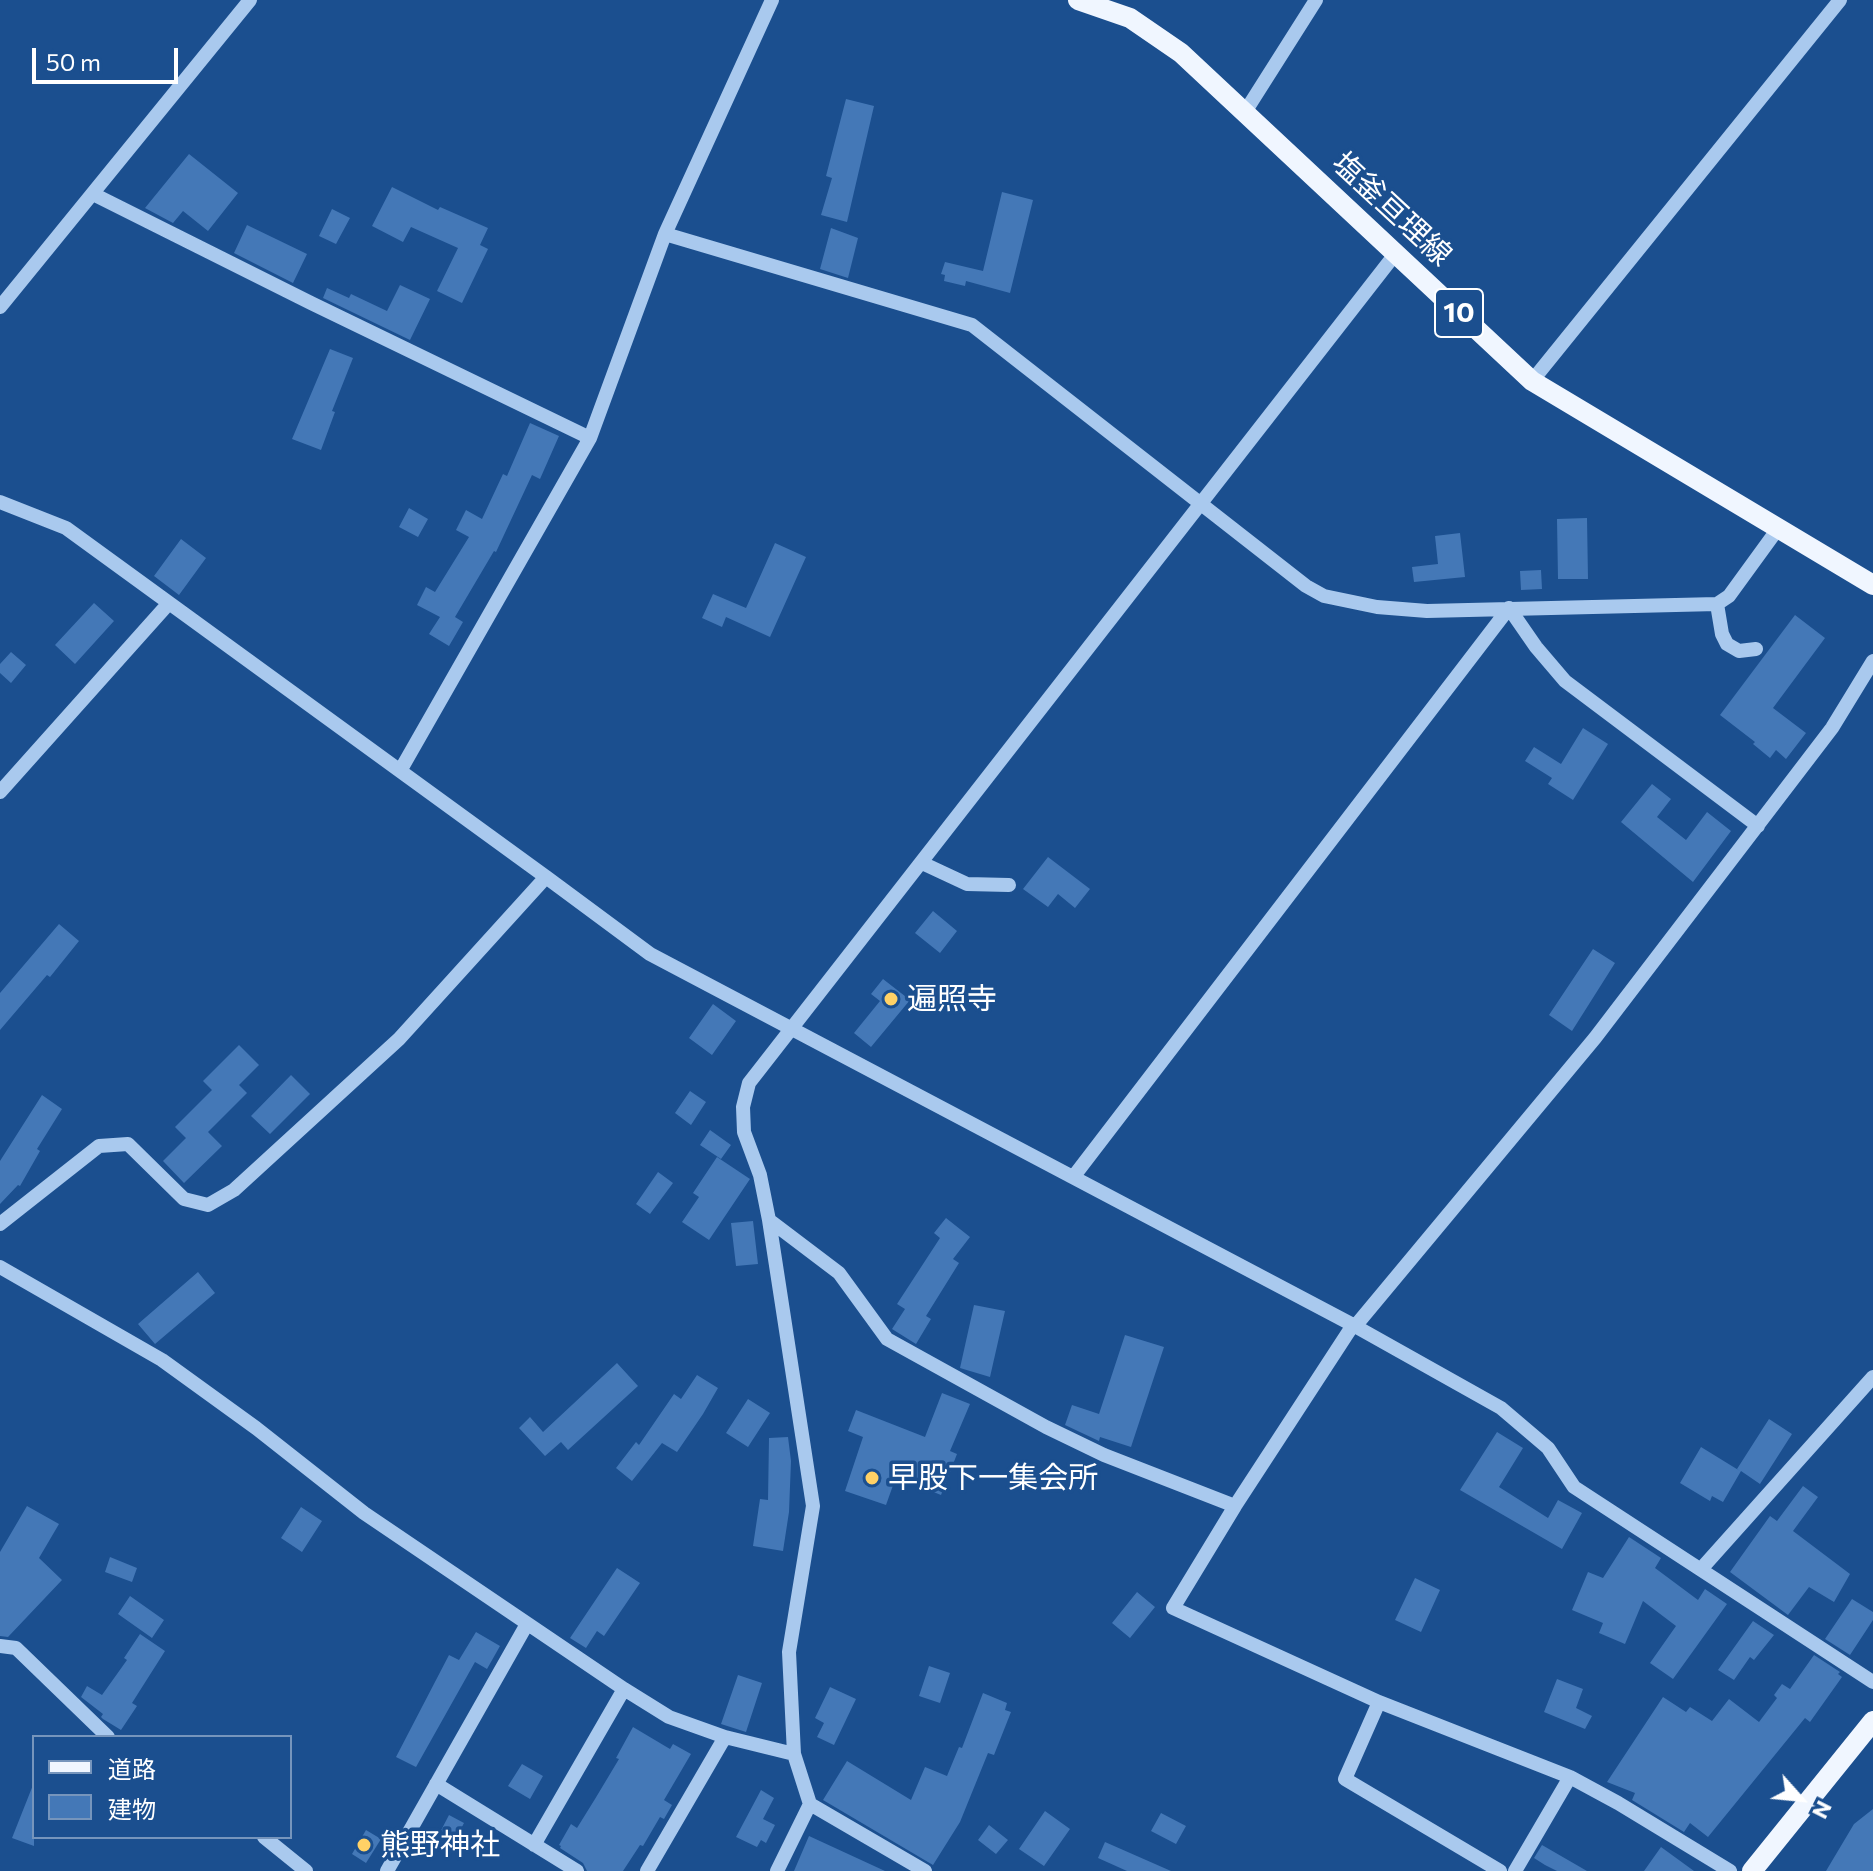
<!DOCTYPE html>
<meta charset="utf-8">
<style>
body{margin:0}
#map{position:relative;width:1873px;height:1871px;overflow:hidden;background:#1b4f8f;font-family:Commissioner,"Noto Sans JP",sans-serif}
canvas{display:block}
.legend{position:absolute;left:32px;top:1735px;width:260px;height:104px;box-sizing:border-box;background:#1b4f8f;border:2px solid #7695bc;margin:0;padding:10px 14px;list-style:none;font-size:24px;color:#fff}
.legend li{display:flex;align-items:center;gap:16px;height:40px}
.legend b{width:40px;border:2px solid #7695bc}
.north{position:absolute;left:1761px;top:1759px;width:80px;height:80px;-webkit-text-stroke:6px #1b4f8f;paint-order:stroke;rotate:117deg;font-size:22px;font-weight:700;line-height:32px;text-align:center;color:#fff}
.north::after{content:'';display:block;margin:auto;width:28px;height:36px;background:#fff;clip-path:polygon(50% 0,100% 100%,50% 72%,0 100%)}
.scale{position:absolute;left:32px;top:48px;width:146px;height:36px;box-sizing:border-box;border:4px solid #fff;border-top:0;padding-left:10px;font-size:24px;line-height:28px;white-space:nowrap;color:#fff;-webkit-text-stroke:6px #1b4f8f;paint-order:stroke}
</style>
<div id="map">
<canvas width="1873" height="1871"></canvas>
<ul class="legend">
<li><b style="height:10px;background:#f0f6ff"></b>道路</li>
<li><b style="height:22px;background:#4478b7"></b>建物</li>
</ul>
<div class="north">N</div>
<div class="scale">50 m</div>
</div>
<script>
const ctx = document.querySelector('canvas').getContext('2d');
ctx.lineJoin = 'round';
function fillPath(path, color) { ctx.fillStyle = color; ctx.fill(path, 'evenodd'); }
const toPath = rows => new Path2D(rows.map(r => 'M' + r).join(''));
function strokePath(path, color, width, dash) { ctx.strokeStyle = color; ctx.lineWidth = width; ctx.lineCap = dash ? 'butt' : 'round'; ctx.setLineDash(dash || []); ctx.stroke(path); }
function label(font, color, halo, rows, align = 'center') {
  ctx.font = font + ' Commissioner,"Noto Sans JP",sans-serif'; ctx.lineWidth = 7; ctx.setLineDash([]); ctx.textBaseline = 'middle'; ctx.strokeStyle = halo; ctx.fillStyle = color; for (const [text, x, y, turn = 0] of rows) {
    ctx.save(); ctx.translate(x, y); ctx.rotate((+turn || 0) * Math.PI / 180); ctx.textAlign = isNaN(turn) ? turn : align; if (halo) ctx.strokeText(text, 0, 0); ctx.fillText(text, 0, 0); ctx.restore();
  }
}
const building = toPath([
 [846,99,874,106,847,222,821,215,832,178,826,176],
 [189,154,238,193,208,231,183,211,173,223,145,208],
 [392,187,438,210,440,207,488,228,480,245,488,249,462,303,437,291,458,248,411,227,403,242,372,226],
 [1002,192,1033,200,1010,293,966,281,965,286,944,281,945,275,941,274,945,262,983,271],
 [332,209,350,218,336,244,319,236],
 [247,225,307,254,293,283,234,253],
 [831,228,858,238,848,278,820,269],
 [400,285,430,299,410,340,323,298,327,288,349,298,351,294,387,311],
 [330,349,353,358,332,411,335,412,321,450,292,439],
 [530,423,559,436,540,479,532,475,496,552,494,551,455,617,463,622,449,646,429,634,440,617,417,605,426,587,435,592,469,537,456,530,466,510,482,519,503,474,507,476],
 [409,508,428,519,418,537,399,527],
 [1587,518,1588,579,1558,579,1557,519],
 [1460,533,1465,577,1414,582,1412,567,1438,564,1435,536],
 [181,539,206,558,179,595,154,576],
 [775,543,806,557,770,637,726,617,722,627,702,618,713,594,746,608],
 [1541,570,1542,589,1521,590,1520,571],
 [94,603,114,621,75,664,55,645],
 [1795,615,1825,638,1773,708,1806,733,1786,759,1776,750,1770,758,1753,744,1755,742,1720,715],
 [11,652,26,665,11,683,0,673,0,664],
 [1583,728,1608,744,1573,800,1548,784,1552,778,1525,761,1534,747,1561,764],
 [1652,784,1671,799,1657,817,1686,840,1707,812,1731,831,1693,882,1621,822],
 [1048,857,1090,889,1075,908,1058,894,1048,907,1023,889],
 [933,911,957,931,940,953,915,933],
 [59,924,79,941,50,977,47,975,0,1030,0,993],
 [1593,949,1615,963,1572,1031,1549,1015],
 [883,979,910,1000,871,1047,854,1033,880,1001,871,994],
 [713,1004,736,1021,712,1055,689,1038],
 [239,1045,259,1065,239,1085,247,1093,208,1132,222,1146,184,1183,163,1161,186,1138,175,1127,212,1090,203,1081],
 [291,1075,310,1094,270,1134,251,1116],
 [690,1091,706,1102,691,1125,675,1113],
 [42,1095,62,1109,37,1149,40,1151,20,1186,18,1185,0,1204,0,1161],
 [710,1130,731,1145,721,1159,700,1145],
 [717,1157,750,1179,709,1240,682,1222,699,1197,693,1193],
 [658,1172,673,1183,650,1214,636,1204],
 [946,1218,970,1237,953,1259,959,1263,926,1316,931,1319,916,1344,892,1329,905,1309,897,1304,940,1238,934,1233],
 [753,1221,758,1264,736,1266,731,1223],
 [198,1272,215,1293,155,1344,138,1324],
 [974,1305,1005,1311,990,1377,960,1368],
 [1125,1335,1164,1347,1131,1447,1100,1437,1099,1441,1065,1425,1072,1405,1099,1414],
 [617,1363,638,1386,568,1450,561,1442,545,1456,519,1428,530,1417,543,1432],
 [697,1375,718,1388,703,1414,677,1452,662,1443,632,1481,616,1468,636,1442,639,1445,674,1394,681,1399],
 [942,1393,970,1404,950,1451,957,1454,941,1495,896,1477,886,1505,845,1491,863,1437,848,1431,856,1410,925,1437],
 [748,1399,770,1413,748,1447,726,1433],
 [1769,1419,1792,1434,1760,1484,1741,1471,1723,1502,1712,1496,1710,1501,1680,1483,1701,1447,1740,1471,1737,1469],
 [1497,1432,1523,1448,1499,1487,1548,1518,1558,1500,1582,1513,1562,1549,1460,1490],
 [788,1437,791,1461,789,1512,783,1551,753,1546,760,1499,768,1500,769,1438],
 [1803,1486,1818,1497,1793,1531,1850,1574,1834,1602,1809,1587,1788,1615,1730,1572,1770,1516,1777,1521],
 [27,1506,59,1524,39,1558,62,1580,8,1637,0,1636,0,1552],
 [301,1507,322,1521,302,1552,281,1538],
 [1629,1537,1661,1558,1655,1568,1698,1600,1705,1589,1727,1604,1673,1679,1650,1663,1676,1626,1643,1601,1625,1644,1599,1633,1603,1623,1572,1610,1588,1572,1603,1578],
 [110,1557,137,1568,132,1582,105,1572],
 [617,1568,640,1583,604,1636,597,1631,586,1648,570,1638],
 [1415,1578,1440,1590,1421,1632,1395,1620],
 [1137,1592,1155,1607,1130,1638,1112,1623],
 [130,1596,164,1620,152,1638,118,1614],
 [1852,1599,1873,1612,1873,1620,1850,1655,1825,1639],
 [1753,1621,1774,1635,1754,1660,1750,1657,1734,1680,1718,1670],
 [476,1632,500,1646,487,1669,475,1662,416,1767,396,1757,449,1655,459,1660],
 [140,1634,165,1651,132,1703,137,1706,121,1730,103,1719,101,1717,103,1714,81,1697,87,1686,102,1695,127,1660,124,1658],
 [1814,1655,1840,1672,1838,1674,1842,1677,1810,1722,1805,1718,1708,1837,1690,1823,1684,1832,1632,1800,1635,1793,1607,1782,1663,1697,1686,1712,1690,1707,1712,1721,1729,1699,1759,1722,1777,1698,1774,1695,1782,1684,1790,1689],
 [929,1666,950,1673,940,1703,919,1696],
 [738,1675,762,1683,746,1732,721,1724],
 [1557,1679,1583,1689,1576,1708,1592,1716,1585,1729,1544,1712],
 [830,1687,856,1699,834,1745,817,1737,824,1723,815,1718],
 [983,1693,1007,1703,1005,1710,1011,1712,994,1755,988,1753,960,1822,933,1865,823,1800,847,1761,911,1800,925,1767,947,1776,959,1747,962,1748],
 [633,1727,670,1749,673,1744,691,1754,664,1800,672,1805,664,1819,660,1817,643,1846,640,1845,623,1871,587,1871,583,1863,560,1848,561,1846,559,1845,571,1824,577,1828,595,1799,619,1759,616,1758],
 [522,1764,543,1776,530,1799,508,1786],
 [33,1785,34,1785,34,1846,12,1838],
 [761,1790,774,1798,763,1819,775,1825,766,1843,761,1840,757,1847,736,1837],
 [1873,1809,1873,1871,1826,1871,1854,1824],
 [1045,1811,1070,1829,1044,1866,1019,1849],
 [1161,1813,1186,1826,1176,1844,1151,1831],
 [449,1815,464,1823,450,1850,435,1842],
 [989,1825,1008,1840,996,1854,978,1840],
 [366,1830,381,1839,366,1863,352,1854],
 [809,1836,885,1871,794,1871],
 [1105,1842,1171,1871,1127,1871,1098,1858],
 [1542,1845,1587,1871,1557,1871,1545,1865,1534,1858],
 [1661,1847,1694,1871,1644,1871]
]);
const minor = toPath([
 [1245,112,1316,0],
 [93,194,311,303,590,438],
 [665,234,972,325,1306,586,1324,596,1377,607,1427,611,1717,604,1729,596,1777,530],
 [0,307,250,0],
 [1532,381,1840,0],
 [0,502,66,528,546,877],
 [1717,604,1722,634,1727,644,1739,651,1756,649],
 [400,771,590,438,665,234,772,0],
 [0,792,169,603],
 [922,863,967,884,1009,885],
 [1074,1176,1509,608,1536,647,1565,681,1758,826],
 [769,1220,839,1273,887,1339,1046,1427,1104,1455,1235,1506],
 [0,1224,99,1146,128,1144,184,1199,208,1205,234,1190,399,1039,546,877,650,954,1353,1325,1501,1408,1548,1448,1574,1487,1873,1682],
 [0,1267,162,1360,256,1428,364,1513,624,1689,669,1717,725,1737,794,1754],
 [1702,1568,1873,1377],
 [0,1646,16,1648,108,1737],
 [1379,1702,1345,1779,1500,1871],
 [436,1784,577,1871],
 [264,1837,306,1871],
 [534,1845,624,1689],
 [387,1871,527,1624],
 [647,1871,725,1737],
 [777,1871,810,1804],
 [925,1871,810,1804,794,1754,789,1652,813,1506,769,1220,760,1175,744,1132,743,1107,749,1083,1396,253],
 [1515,1871,1570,1777],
 [1730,1871,1618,1803,1570,1777,1379,1702,1173,1608,1235,1506,1353,1325,1357,1324,1595,1038,1832,728,1873,661]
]);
const major = toPath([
 [1078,0,1130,18,1181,53,1532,381,1873,585],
 [1752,1871,1873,1721]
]);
const markers = [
 [891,999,8,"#ffd166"],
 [872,1478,8,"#ffd166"],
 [364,1845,8,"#ffd166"]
];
const shields = [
 [1459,313,48]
];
const shieldNames = [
 ["10",1459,313]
];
const streetNames = [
 ["塩釜亘理線",1392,209,43]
];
const poiNames = [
 ["遍照寺",907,999],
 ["早股下一集会所",888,1478],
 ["熊野神社",380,1845]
];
fillPath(building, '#4478b7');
strokePath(minor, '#a9c9ee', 14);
strokePath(major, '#f0f6ff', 20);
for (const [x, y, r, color] of markers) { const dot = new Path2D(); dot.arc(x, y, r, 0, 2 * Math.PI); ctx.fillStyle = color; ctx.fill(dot); strokePath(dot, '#1b4f8f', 3); }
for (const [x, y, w] of shields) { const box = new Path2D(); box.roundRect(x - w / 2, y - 24, w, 48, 6); ctx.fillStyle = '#1b4f8f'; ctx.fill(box); strokePath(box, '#fff', 2); }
label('bold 28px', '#fff', null, shieldNames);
label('30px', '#fff', '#1b4f8f', streetNames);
label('30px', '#fff', '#1b4f8f', poiNames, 'left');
</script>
